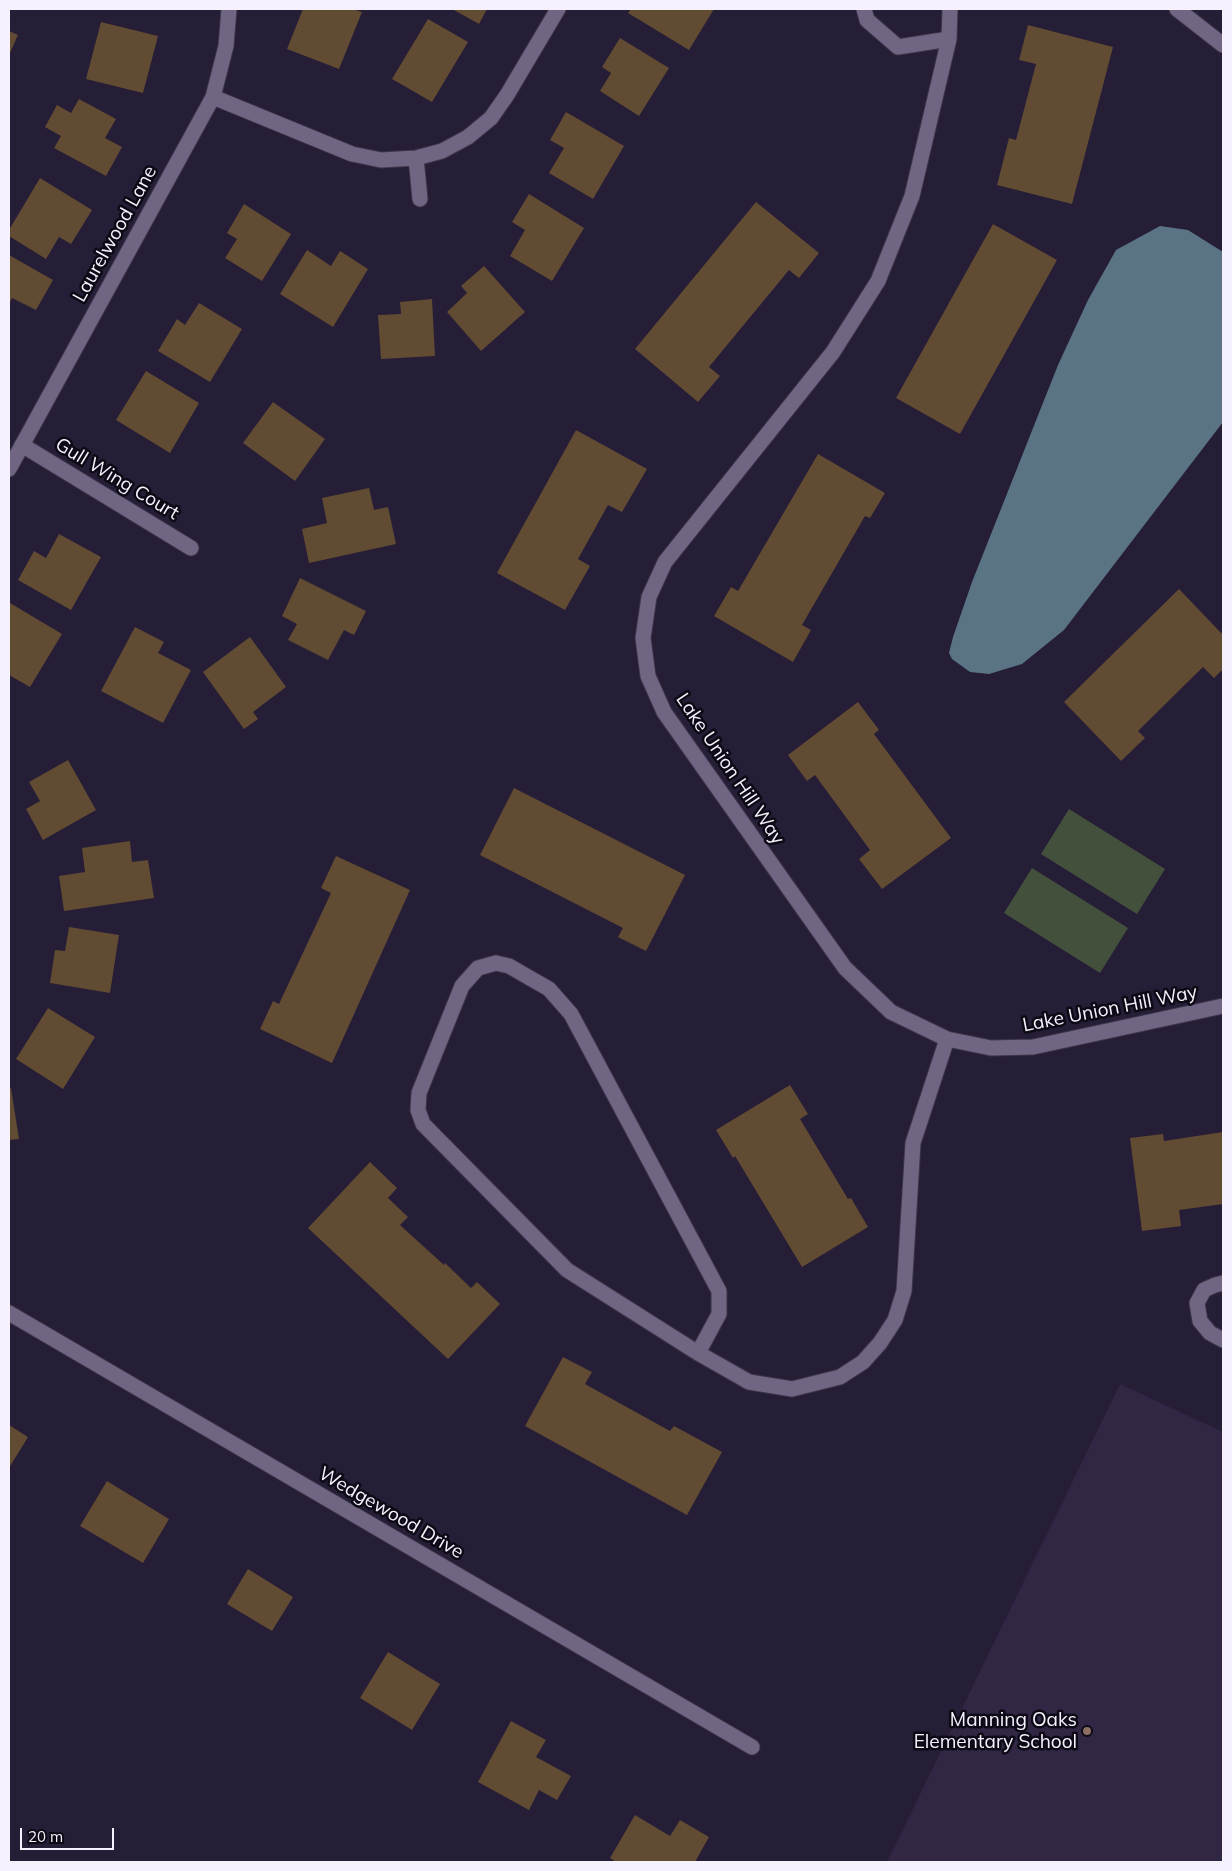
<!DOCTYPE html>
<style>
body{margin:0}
#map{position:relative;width:1232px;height:1871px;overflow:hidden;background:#261d36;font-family:Mulish,sans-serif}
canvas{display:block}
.frame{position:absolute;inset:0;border:10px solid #f5f2fd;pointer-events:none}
.scale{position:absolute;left:20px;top:1828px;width:94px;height:22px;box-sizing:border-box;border:2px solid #f5f2fd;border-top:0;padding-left:6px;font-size:15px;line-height:18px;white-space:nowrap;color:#f5f2fd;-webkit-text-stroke:4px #0d0a15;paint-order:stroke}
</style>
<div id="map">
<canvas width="1232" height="1871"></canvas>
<div class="frame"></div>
<div class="scale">20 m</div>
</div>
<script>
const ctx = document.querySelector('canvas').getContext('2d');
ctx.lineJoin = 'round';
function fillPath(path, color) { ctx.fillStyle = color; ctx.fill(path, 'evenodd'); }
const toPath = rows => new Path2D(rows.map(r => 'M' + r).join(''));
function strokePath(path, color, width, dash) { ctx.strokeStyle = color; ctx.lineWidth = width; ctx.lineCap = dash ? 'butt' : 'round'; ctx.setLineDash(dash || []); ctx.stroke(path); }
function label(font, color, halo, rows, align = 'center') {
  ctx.font = font + ' Mulish,sans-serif'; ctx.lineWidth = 5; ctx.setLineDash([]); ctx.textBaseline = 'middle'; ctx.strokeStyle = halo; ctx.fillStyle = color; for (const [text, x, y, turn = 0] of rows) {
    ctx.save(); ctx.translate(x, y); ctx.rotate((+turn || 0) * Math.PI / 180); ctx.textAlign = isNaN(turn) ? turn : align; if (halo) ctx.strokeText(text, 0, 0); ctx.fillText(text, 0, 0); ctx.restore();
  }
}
const built = toPath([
 [1120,1384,1223,1432,1223,1862,887,1862]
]);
const green = toPath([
 [1069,809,1165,869,1137,914,1041,854],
 [1032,868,1128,928,1100,973,1004,913]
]);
const water = toPath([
 [1160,226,1188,230,1223,252,1223,422,1064,630,1022,664,989,674,970,672,952,659,949,653,953,637,972,582,1058,365,1088,300,1116,250]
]);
const building = toPath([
 [303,9,352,9,362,12,339,69,287,49],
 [452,9,487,9,479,24],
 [631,9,714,9,689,50,628,13],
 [428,19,468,42,432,102,392,79],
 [101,22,158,36,143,93,86,79],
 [1028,25,1113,47,1072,204,997,185,1009,138,1016,140,1036,64,1019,60],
 [9,31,18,35,9,55],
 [620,38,669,68,639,116,600,91,611,73,602,67],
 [79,99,116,119,105,138,122,147,106,176,54,148,61,136,45,127,57,105,71,113],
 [566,112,624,146,593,199,549,173,564,148,550,140],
 [40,178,92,210,71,244,59,237,46,259,9,236,9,230],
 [529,194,584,228,552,281,510,256,525,230,512,222],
 [756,202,819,253,799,278,789,270,709,367,720,376,698,402,635,349],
 [244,204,291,234,262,281,225,258,237,239,227,233],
 [993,224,1057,260,960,434,896,398],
 [307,250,331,266,340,251,368,269,333,327,280,294],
 [9,255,53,280,36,310,12,298,9,304],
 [484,266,525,312,481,351,447,312,467,293,461,286],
 [432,299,435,356,381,359,378,315,401,314,400,302],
 [199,303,242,329,210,382,158,351,177,319,185,325],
 [146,371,199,403,170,453,116,420],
 [273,402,325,439,295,481,243,443],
 [576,430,647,469,622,512,608,505,578,559,590,566,565,610,497,573],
 [818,454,885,493,870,518,865,516,802,625,811,630,793,662,714,616,731,587,738,591],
 [369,488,374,510,388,507,396,544,309,563,302,529,327,523,322,498],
 [59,534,101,557,71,610,18,580,34,551,46,558],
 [300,578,366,611,354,635,344,630,328,660,288,640,297,624,282,616],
 [1179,589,1223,635,1223,669,1214,678,1203,667,1138,731,1145,738,1121,761,1064,702],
 [10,603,62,634,30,687,9,675],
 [135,627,164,642,158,653,191,670,163,723,101,691],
 [250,637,286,687,253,712,258,719,244,729,203,672],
 [858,702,879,730,874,734,951,838,882,889,859,859,870,850,815,775,807,781,788,755],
 [68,760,96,810,43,840,26,809,40,801,29,782],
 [514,788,685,875,646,951,618,937,623,928,480,855],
 [130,841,132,862,148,860,154,898,64,911,59,876,85,872,82,848],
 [336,856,410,890,332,1063,260,1029,273,1001,279,1004,331,893,321,888],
 [69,927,119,935,110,993,50,983,55,950,65,951],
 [48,1008,95,1037,63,1089,16,1059],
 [790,1085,808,1114,800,1119,848,1199,851,1198,868,1227,802,1267,735,1156,733,1158,716,1130],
 [11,1088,19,1139,9,1140,9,1089],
 [1223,1132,1223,1204,1179,1210,1181,1226,1142,1231,1130,1138,1163,1134,1164,1141],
 [370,1162,397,1188,388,1198,408,1217,400,1225,444,1265,445,1263,471,1288,477,1282,500,1304,448,1359,308,1228],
 [563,1357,592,1372,585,1384,670,1431,674,1426,722,1452,687,1515,525,1426],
 [9,1425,28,1437,9,1468],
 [107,1481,169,1519,143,1563,80,1526],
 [248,1569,293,1597,272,1631,227,1604],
 [388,1652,440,1684,412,1730,360,1698],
 [511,1721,546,1740,536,1757,571,1776,557,1800,539,1790,529,1810,478,1782],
 [635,1815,670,1836,680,1820,709,1837,695,1862,616,1862,610,1858]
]);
const minor = toPath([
 [864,9,867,20,898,47,949,39,950,9],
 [1177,9,1223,45],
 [949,39,912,196,878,281,833,352,665,562,649,597,643,638,648,676,664,712,845,968,891,1012,947,1039,991,1048,1033,1047,1223,1006],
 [213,97,352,154,381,160,416,158,442,151,468,137,491,118,507,95,558,9],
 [416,158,420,199],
 [22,445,191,548],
 [9,469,213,97,226,46,229,9],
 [496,963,509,966,549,989,571,1014,719,1291,719,1314,698,1353,567,1270,423,1124,418,1110,419,1093,462,986,478,968,496,963],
 [1223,1283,1215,1285,1204,1290,1197,1303,1200,1321,1210,1333,1223,1340],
 [9,1313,752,1747],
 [698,1353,749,1382,792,1389,840,1377,863,1362,880,1343,895,1320,904,1291,913,1143,947,1039]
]);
const markers = [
 [1087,1731,5,"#8d6e63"]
];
const streetNames = [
 ["Laurelwood Lane",115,234,-61],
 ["Gull Wing Court",117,479,31],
 ["Lake Union Hill Way",730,769,56],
 ["Lake Union Hill Way",1110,1009,-11],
 ["Wedgewood Drive",391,1513,30]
];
const poiNames = [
 ["Manning Oaks",1077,1720],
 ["Elementary School",1077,1742]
];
fillPath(built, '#322645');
fillPath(green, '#43503c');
fillPath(water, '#5a7485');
fillPath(building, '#614b33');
strokePath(minor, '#3d364a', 17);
strokePath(minor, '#706684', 15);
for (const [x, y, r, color] of markers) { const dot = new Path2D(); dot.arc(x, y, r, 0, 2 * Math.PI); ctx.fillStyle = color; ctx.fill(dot); strokePath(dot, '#0d0a15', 2); }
label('19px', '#f5f2fd', '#0d0a15', streetNames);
label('19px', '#f5f2fd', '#0d0a15', poiNames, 'right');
</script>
